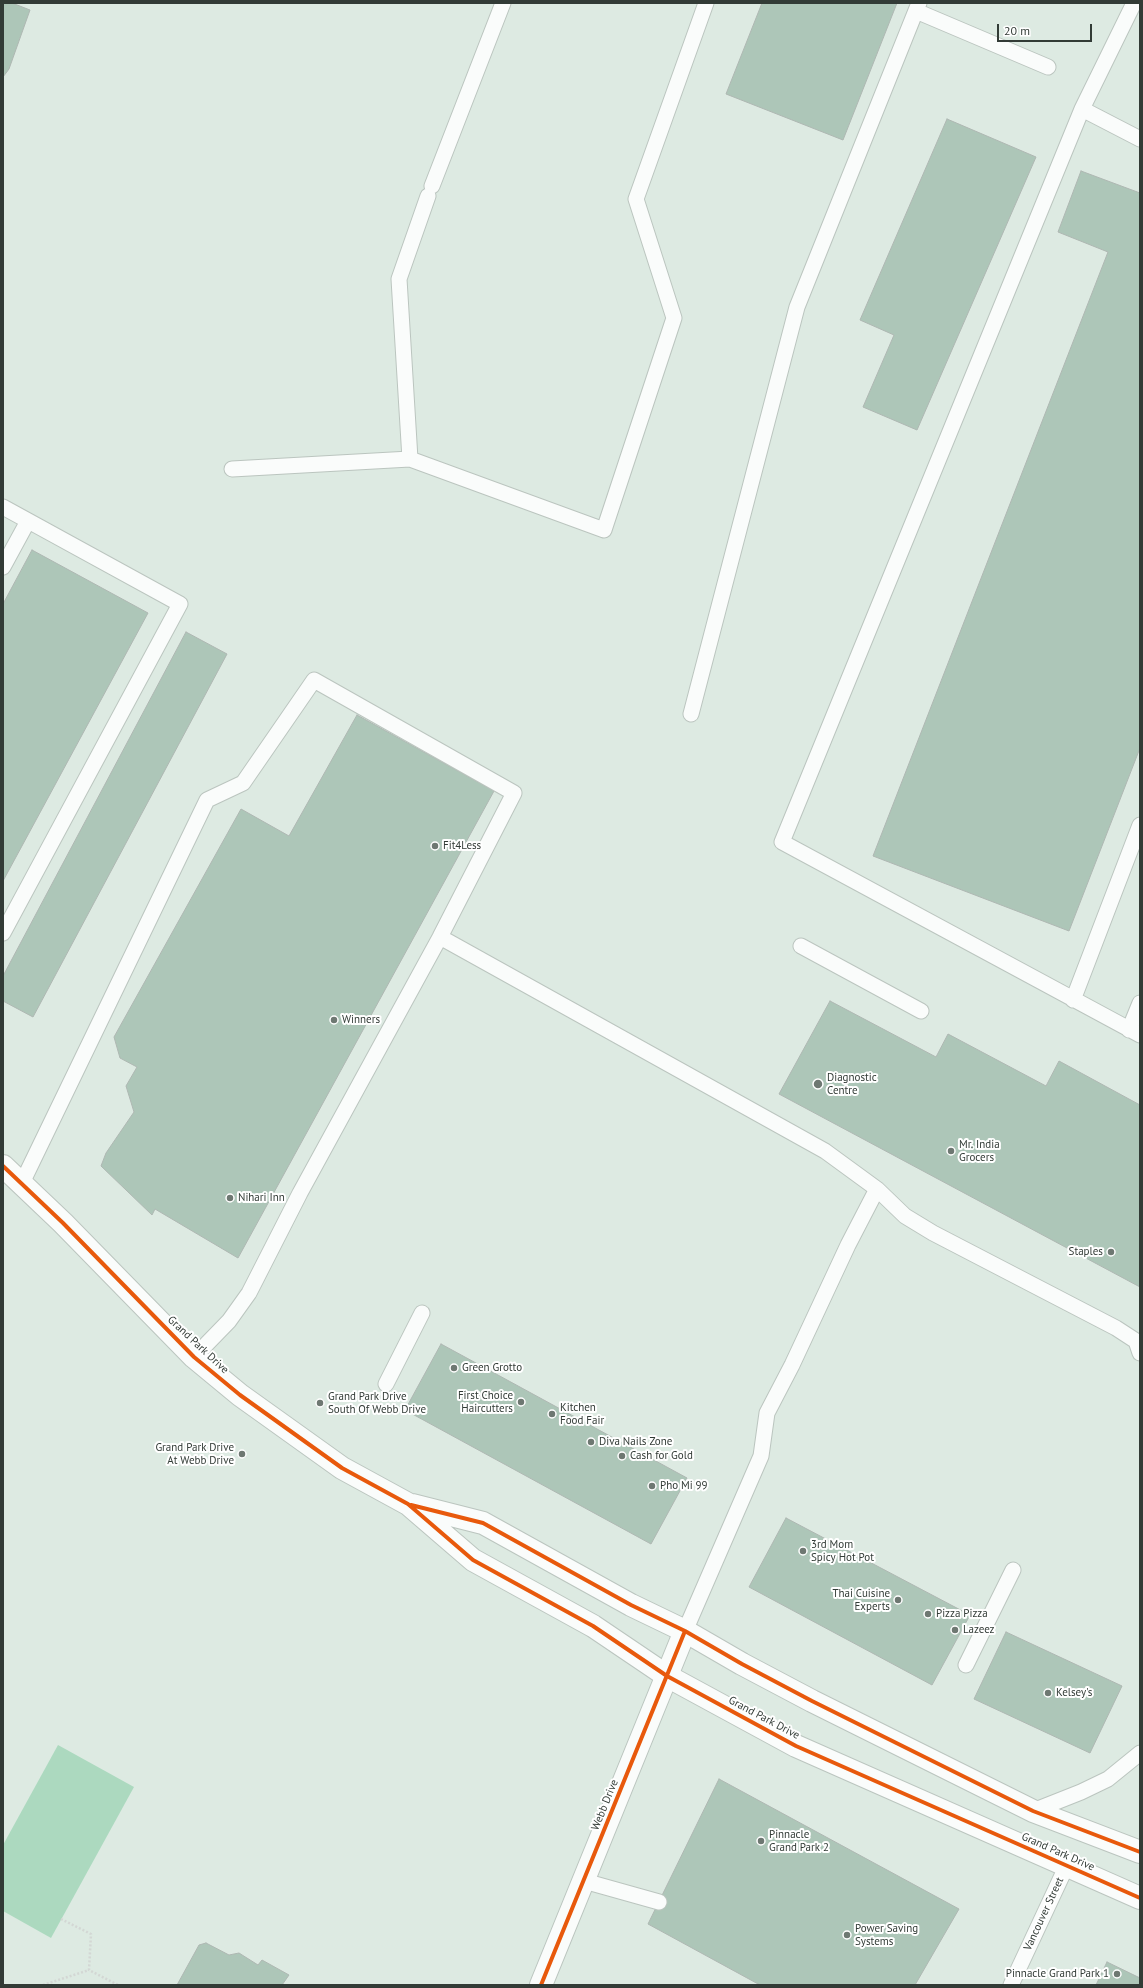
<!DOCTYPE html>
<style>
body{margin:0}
#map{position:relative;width:1143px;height:1988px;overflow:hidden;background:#ddeae2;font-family:"PT Sans",sans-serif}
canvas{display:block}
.frame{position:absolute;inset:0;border:4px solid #323b36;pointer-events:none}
.scale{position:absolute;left:997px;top:24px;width:95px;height:18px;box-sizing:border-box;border:2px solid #323b36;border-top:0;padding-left:5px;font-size:12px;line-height:14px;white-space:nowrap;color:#323b36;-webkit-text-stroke:3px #fff;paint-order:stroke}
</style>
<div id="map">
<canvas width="1143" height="1988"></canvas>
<div class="frame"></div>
<div class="scale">20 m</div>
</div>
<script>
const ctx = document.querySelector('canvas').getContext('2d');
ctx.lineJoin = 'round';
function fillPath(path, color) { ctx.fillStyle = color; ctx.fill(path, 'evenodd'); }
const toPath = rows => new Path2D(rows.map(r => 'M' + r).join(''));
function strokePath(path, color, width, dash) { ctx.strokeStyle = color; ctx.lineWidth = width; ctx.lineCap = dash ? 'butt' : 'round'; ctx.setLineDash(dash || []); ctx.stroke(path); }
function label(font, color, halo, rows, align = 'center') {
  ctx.font = font + ' "PT Sans",sans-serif'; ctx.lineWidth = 4; ctx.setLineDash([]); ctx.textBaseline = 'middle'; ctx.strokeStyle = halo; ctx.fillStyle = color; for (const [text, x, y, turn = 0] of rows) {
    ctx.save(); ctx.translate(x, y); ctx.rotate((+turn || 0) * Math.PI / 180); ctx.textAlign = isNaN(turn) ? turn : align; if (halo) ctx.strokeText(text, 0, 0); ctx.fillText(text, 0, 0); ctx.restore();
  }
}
const green = toPath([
 [58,1745,134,1787,51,1938,3,1911,3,1845]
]);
const building = toPath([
 [3,3,12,3,30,10,9,69,3,77,3,3],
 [762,3,897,3,843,140,726,94,762,3],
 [947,119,1036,157,917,430,863,407,894,335,860,320,947,119],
 [1081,171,1140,193,1140,748,1069,931,873,856,1108,252,1058,232,1081,171],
 [32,550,148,613,3,881,3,604,32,550],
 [186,632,227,654,33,1017,3,1001,3,976,186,632],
 [357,715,494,791,238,1258,155,1209,152,1215,101,1166,106,1153,134,1112,126,1086,137,1067,120,1058,114,1037,241,809,289,836,357,715],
 [830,1001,936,1057,948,1034,1046,1086,1059,1061,1140,1105,1140,1287,779,1094,830,1001],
 [441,1344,687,1478,651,1544,405,1410,441,1344],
 [786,1518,970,1615,932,1685,749,1587,786,1518],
 [1006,1632,1122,1686,1090,1753,974,1699,1006,1632],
 [719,1779,959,1909,915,1985,760,1985,648,1924,719,1779],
 [206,1943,229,1955,239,1953,258,1965,262,1960,289,1975,282,1985,177,1985,199,1945,206,1943],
 [1107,1962,1140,1978,1140,1985,1096,1985,1107,1962]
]);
const path = toPath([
 [61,1919,91,1934,89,1970,118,1985],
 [43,1985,89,1970]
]);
const lane = toPath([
 [1134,3,1082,109,782,842,1140,1035],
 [916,11,1048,67],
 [1082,109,1140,139],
 [432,186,503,3],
 [428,196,399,279,410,459,604,530,674,318,636,199,706,3],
 [232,469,410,459],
 [3,507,180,604,3,933],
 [3,567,28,521],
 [691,714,797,307,919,3],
 [440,937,825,1151,877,1189,905,1216,933,1233,1116,1328,1136,1341,1140,1353],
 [801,946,921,1011],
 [1073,1000,1140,825],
 [1129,1030,1140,1003],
 [22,1183,207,800,243,783,314,680,514,793,440,937,300,1193,249,1293,229,1321,194,1357],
 [386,1384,422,1313],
 [685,1631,761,1456,767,1413,792,1365,848,1245,877,1189],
 [966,1665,1013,1570],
 [1033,1811,1081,1792,1108,1779,1140,1753],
 [584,1881,659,1902],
 [1011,1985,1067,1865]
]);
const street = toPath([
 [541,1985,685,1631]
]);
const secondary = toPath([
 [3,1166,63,1223,194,1357,240,1395,342,1468,408,1504,473,1560,593,1626,667,1676,796,1746,1140,1898],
 [412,1505,483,1523,631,1605,685,1631,742,1664,812,1701,1033,1811,1140,1852]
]);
const cycleway = toPath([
 [3,1166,63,1223,194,1357,240,1395,342,1468,408,1504,473,1560,593,1626,667,1676,796,1746,1140,1898],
 [411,1505,483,1523,631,1605,685,1631,742,1664,812,1701,1033,1811,1140,1852],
 [541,1985,685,1631]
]);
const markers = [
 [435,846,4,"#6e7872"],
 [334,1020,4,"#6e7872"],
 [818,1084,5,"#6e7872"],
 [951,1151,4,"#6e7872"],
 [230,1198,4,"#6e7872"],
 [1111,1252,4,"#6e7872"],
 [454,1368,4,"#6e7872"],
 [521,1402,4,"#6e7872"],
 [320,1403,4,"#6e7872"],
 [552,1414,4,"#6e7872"],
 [591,1442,4,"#6e7872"],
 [242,1454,4,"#6e7872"],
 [622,1456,4,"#6e7872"],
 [652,1486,4,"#6e7872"],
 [803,1551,4,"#6e7872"],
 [898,1600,4,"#6e7872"],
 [928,1614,4,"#6e7872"],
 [955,1630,4,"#6e7872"],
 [1048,1693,4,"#6e7872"],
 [761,1841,4,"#6e7872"],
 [847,1935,4,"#6e7872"],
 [1117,1974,4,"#6e7872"]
];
const poiNames = [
 ["Fit4Less",443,846],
 ["Winners",342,1020],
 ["Diagnostic",827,1078],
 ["Centre",827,1091],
 ["Mr. India",959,1145],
 ["Grocers",959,1158],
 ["Nihari Inn",238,1198],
 ["Staples",1103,1252,"right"],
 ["Green Grotto",462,1368],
 ["First Choice",513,1396,"right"],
 ["Haircutters",513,1409,"right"],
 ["Grand Park Drive",328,1397],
 ["South Of Webb Drive",328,1410],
 ["Kitchen",560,1408],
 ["Food Fair",560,1421],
 ["Diva Nails Zone",599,1442],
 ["Grand Park Drive",234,1448,"right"],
 ["At Webb Drive",234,1461,"right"],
 ["Cash for Gold",630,1456],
 ["Pho Mi 99",660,1486],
 ["3rd Mom",811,1545],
 ["Spicy Hot Pot",811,1558],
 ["Thai Cuisine",890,1594,"right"],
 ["Experts",890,1607,"right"],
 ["Pizza Pizza",936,1614],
 ["Lazeez",963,1630],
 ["Kelsey's",1056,1693],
 ["Pinnacle",769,1835],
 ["Grand Park 2",769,1848],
 ["Power Saving",855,1929],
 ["Systems",855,1942],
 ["Pinnacle Grand Park 1",1109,1974,"right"]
];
const streetNames = [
 ["Grand Park Drive",198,1345,43],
 ["Grand Park Drive",764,1718,28],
 ["Webb Drive",605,1805,-68],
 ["Grand Park Drive",1058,1852,24],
 ["Vancouver Street",1044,1914,-65]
];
fillPath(green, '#acd9bf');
fillPath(building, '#adc6b8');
strokePath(building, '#aeb7b2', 1);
strokePath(lane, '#bbc5bf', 17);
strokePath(street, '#bbc5bf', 24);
strokePath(secondary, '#bbc5bf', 24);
strokePath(path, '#d3d7d4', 2.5, [2, 2]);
strokePath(lane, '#fafcfb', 15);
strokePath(street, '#fafcfb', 22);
strokePath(secondary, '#fafcfb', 22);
strokePath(cycleway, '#e8590c', 4);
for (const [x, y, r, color] of markers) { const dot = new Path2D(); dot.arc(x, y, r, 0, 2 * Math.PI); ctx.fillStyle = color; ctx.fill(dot); strokePath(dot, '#fff', 1.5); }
label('11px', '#323b36', '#fff', poiNames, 'left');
label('11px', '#323b36', '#fff', streetNames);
</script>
